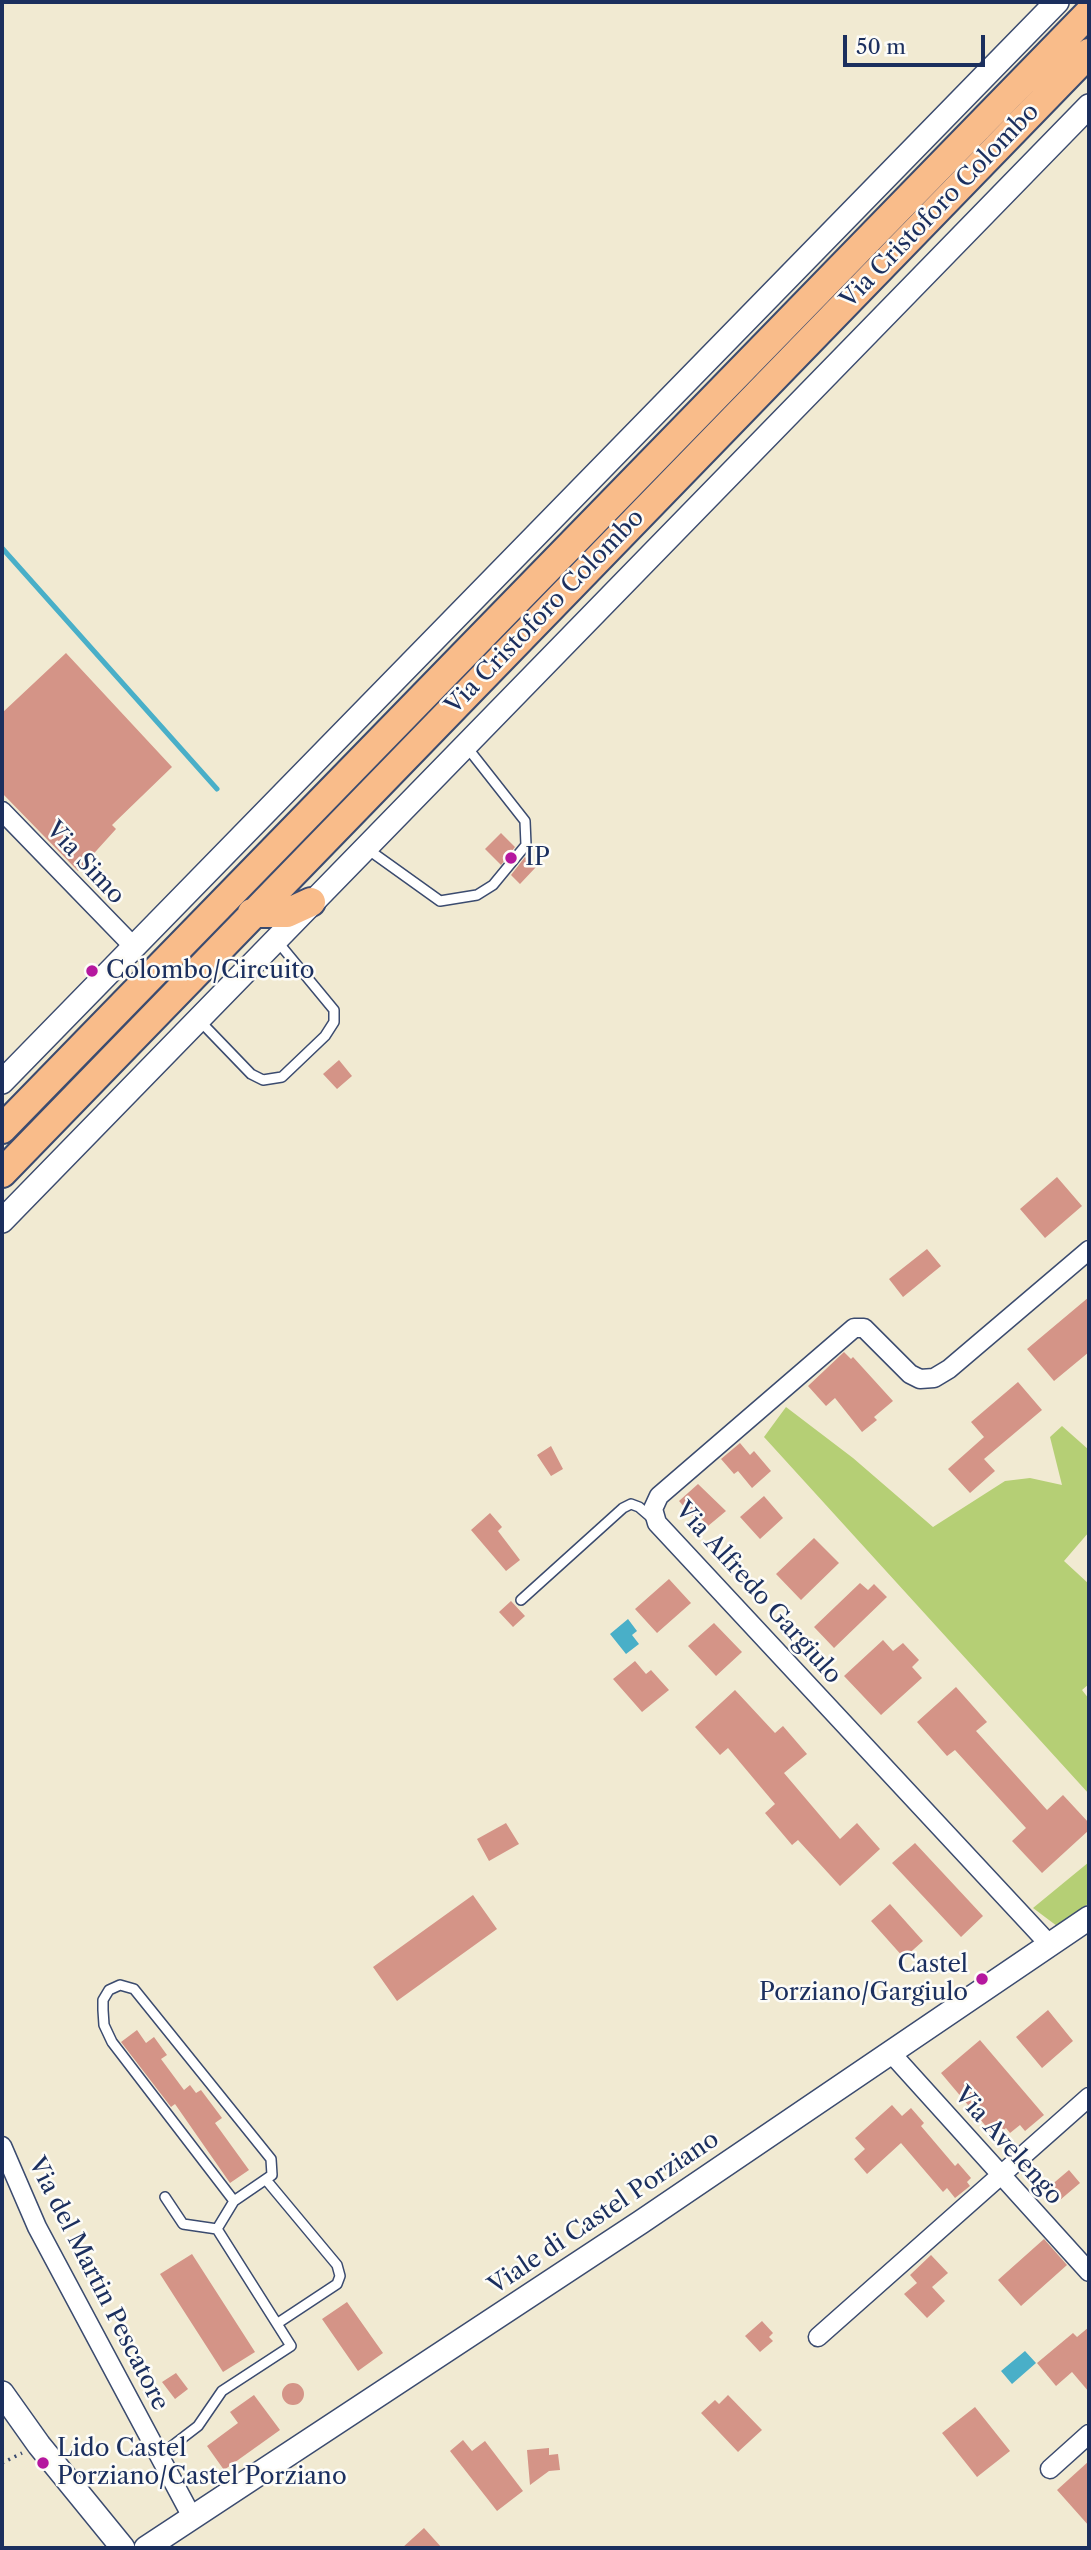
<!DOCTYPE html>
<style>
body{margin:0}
#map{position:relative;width:1091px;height:2550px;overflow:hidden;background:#f1ead2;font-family:"Libre Caslon Text",serif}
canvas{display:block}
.frame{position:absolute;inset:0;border:4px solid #1b2f5e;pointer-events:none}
.scale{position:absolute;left:843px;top:35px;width:142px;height:32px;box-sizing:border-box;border:4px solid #1b2f5e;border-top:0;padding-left:9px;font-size:21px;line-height:24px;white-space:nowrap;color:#1b2f5e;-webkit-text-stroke:5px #fdfcf7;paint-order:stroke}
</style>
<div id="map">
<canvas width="1091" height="2550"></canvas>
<div class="frame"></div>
<div class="scale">50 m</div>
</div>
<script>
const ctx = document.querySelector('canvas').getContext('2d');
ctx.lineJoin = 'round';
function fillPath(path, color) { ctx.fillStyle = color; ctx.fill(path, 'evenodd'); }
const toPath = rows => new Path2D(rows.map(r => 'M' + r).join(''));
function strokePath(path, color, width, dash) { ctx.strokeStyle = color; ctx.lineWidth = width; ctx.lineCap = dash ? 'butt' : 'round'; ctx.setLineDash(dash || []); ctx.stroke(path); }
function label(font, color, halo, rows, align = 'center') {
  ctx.font = font + ' "Libre Caslon Text",serif'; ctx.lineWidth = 5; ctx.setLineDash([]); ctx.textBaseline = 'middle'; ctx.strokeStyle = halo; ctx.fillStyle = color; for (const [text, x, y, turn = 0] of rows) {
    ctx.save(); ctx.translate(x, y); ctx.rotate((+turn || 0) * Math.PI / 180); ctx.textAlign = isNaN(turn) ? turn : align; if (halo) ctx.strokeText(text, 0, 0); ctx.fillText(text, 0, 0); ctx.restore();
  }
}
const green = toPath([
 [786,1407,853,1458,933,1527,1005,1481,1030,1478,1062,1485,1050,1437,1062,1426,1089,1450,1089,1532,1064,1561,1089,1584,1089,1684,1082,1690,1089,1699,1089,1794,764,1437],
 [1089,1862,1089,1903,1057,1926,1033,1908]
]);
const water = toPath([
 [628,1619,637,1631,632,1635,639,1644,626,1654,610,1634],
 [1025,2351,1036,2363,1012,2384,1001,2371]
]);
const stream = toPath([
 [2,548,217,789]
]);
const building = toPath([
 [66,653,172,767,112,825,116,829,78,871,2,793,2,713],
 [501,833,515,847,501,865,485,849],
 [525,857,536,867,520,884,511,875],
 [339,1060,352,1076,337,1089,323,1074],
 [1057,1177,1082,1206,1045,1238,1020,1209],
 [927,1249,941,1266,903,1297,889,1279],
 [1089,1297,1089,1352,1054,1381,1027,1349],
 [844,1352,851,1359,853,1357,893,1401,874,1417,877,1420,862,1432,835,1398,826,1406,808,1386],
 [1018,1382,1042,1410,984,1459,995,1471,970,1493,948,1469,984,1437,971,1422],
 [740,1443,750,1455,754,1451,771,1471,752,1488,738,1471,734,1474,721,1459],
 [551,1446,563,1469,551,1476,537,1455],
 [698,1484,726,1511,708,1526,697,1514,693,1517,679,1501],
 [764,1496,783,1518,760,1539,740,1517],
 [490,1513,502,1527,498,1531,520,1560,506,1571,471,1530],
 [814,1538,839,1563,801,1600,776,1574],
 [669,1579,691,1603,657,1633,635,1609],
 [860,1583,868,1590,874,1584,887,1597,834,1648,814,1627],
 [511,1601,525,1616,513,1627,499,1612],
 [714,1623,742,1652,716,1676,688,1646],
 [883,1640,893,1651,903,1643,919,1660,912,1667,922,1678,881,1715,844,1676],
 [635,1661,646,1674,651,1670,669,1690,642,1712,613,1679],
 [956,1687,987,1722,976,1731,1047,1810,1063,1795,1089,1823,1089,1830,1042,1873,1012,1841,1026,1828,955,1750,947,1756,917,1722],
 [735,1690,775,1733,783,1726,807,1754,784,1773,840,1839,857,1823,880,1849,840,1886,798,1840,792,1845,765,1813,775,1804,728,1748,720,1755,695,1727],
 [506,1823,519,1844,489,1861,477,1839],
 [915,1843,983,1916,961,1937,892,1863],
 [473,1895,497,1929,397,2001,373,1967],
 [890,1904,923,1941,904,1958,871,1921],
 [1048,2010,1073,2041,1042,2068,1016,2037],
 [137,2030,146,2043,154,2037,167,2055,161,2059,184,2090,190,2085,196,2093,201,2090,222,2118,215,2123,249,2170,230,2183,175,2104,171,2107,121,2042],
 [980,2040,1044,2115,1025,2131,1020,2125,1010,2133,1006,2128,995,2137,941,2073],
 [892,2105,902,2116,911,2108,924,2123,921,2126,955,2166,958,2163,971,2178,967,2182,970,2186,955,2198,947,2188,943,2192,901,2143,867,2174,854,2159,865,2149,855,2138],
 [1069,2170,1080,2183,1060,2200,1049,2187],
 [1044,2239,1067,2265,1021,2306,998,2280],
 [192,2254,255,2352,223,2372,160,2274],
 [931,2255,948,2273,932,2287,945,2301,927,2318,904,2294,917,2283,910,2275],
 [347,2302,383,2353,358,2371,322,2319],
 [762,2321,773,2333,769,2337,773,2341,760,2352,745,2336],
 [1089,2327,1089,2392,1072,2372,1056,2386,1037,2363,1073,2333,1077,2337],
 [176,2373,188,2389,175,2399,162,2382],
 '282 2394a11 11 0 1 1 22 0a11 11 0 1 1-22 0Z',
 [254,2395,280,2430,224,2470,207,2446,238,2423,230,2412],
 [728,2395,762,2430,738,2452,701,2413,715,2400,719,2404],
 [975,2407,1010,2451,977,2477,942,2433],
 [463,2440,472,2451,485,2441,523,2491,497,2511,450,2451],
 [549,2448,549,2455,558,2454,560,2470,549,2471,530,2485,527,2450],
 [1089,2461,1089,2526,1057,2490],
 [424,2528,442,2548,402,2548]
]);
const path = toPath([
 [2,2463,22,2453]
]);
const service = toPath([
 [366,848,440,901,477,895,493,885,526,845,525,821,466,746],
 [198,1019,251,1074,263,1080,282,1077,325,1036,334,1022,334,1010,277,941],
 [521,1600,623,1508,631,1504,639,1507,653,1519],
 [267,2181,337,2265,340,2276,337,2284,278,2323],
 [165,2197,183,2224,217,2229],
 [159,2456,198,2426,222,2391,291,2346,217,2229,234,2201,272,2175,271,2159,134,1989,120,1985,109,1990,103,2000,103,2010,104,2025,112,2042,234,2201]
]);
const minor = toPath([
 [2,811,134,947],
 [1049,1944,657,1523,653,1509,659,1496,854,1328,864,1328,910,1374,920,1379,934,1378,949,1369,1089,1250],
 [891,2053,1089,2272],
 [2,2146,37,2227,192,2517],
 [818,2337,1089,2097],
 [1050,2469,1089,2434]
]);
const tertiary = toPath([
 [2,1082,1057,2],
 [2,1221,1089,106],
 [2,2393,39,2445,123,2548],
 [146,2548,641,2222,1089,1918]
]);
const primary = toPath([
 [252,913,287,913,311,902],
 [2,1129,1089,13],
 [2,1173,1089,53]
]);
const markers = [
 [511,858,7,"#b5179e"],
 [92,971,7,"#b5179e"],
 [982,1979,7,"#b5179e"],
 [43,2463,7,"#b5179e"]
];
const streetNames = [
 ["Via Cristoforo Colombo",940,206,-46],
 ["Via Cristoforo Colombo",545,612,-46],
 ["Via Simo",85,863,47],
 ["Via Alfredo Gargiulo",758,1593,48],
 ["Via Avelengo",1008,2146,48],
 ["Viale di Castel Porziano",604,2213,-34],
 ["Via del Martin Pescatore",98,2284,63]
];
const poiNames = [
 ["IP",525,858],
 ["Colombo/Circuito",106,971],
 ["Castel",968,1965,"right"],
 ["Porziano/Gargiulo",968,1993,"right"],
 ["Lido Castel",57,2449],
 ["Porziano/Castel Porziano",57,2477]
];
fillPath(green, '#b5cf75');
fillPath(water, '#49afc8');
strokePath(stream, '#49afc8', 5);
fillPath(building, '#d49487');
strokePath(service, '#3b4b6f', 12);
strokePath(minor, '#3b4b6f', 21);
strokePath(tertiary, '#3b4b6f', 26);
strokePath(primary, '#3b4b6f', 32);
strokePath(path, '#3b4b6f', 3.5, [2, 5]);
strokePath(service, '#fff', 9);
strokePath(minor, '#fff', 18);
strokePath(tertiary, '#fff', 23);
strokePath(primary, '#f9bc8a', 28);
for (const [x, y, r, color] of markers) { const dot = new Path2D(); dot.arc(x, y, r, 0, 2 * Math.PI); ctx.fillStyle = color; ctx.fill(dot); strokePath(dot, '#fdfcf7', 2.5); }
label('24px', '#1b2f5e', '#fdfcf7', streetNames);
label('24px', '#1b2f5e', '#fdfcf7', poiNames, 'left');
</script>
